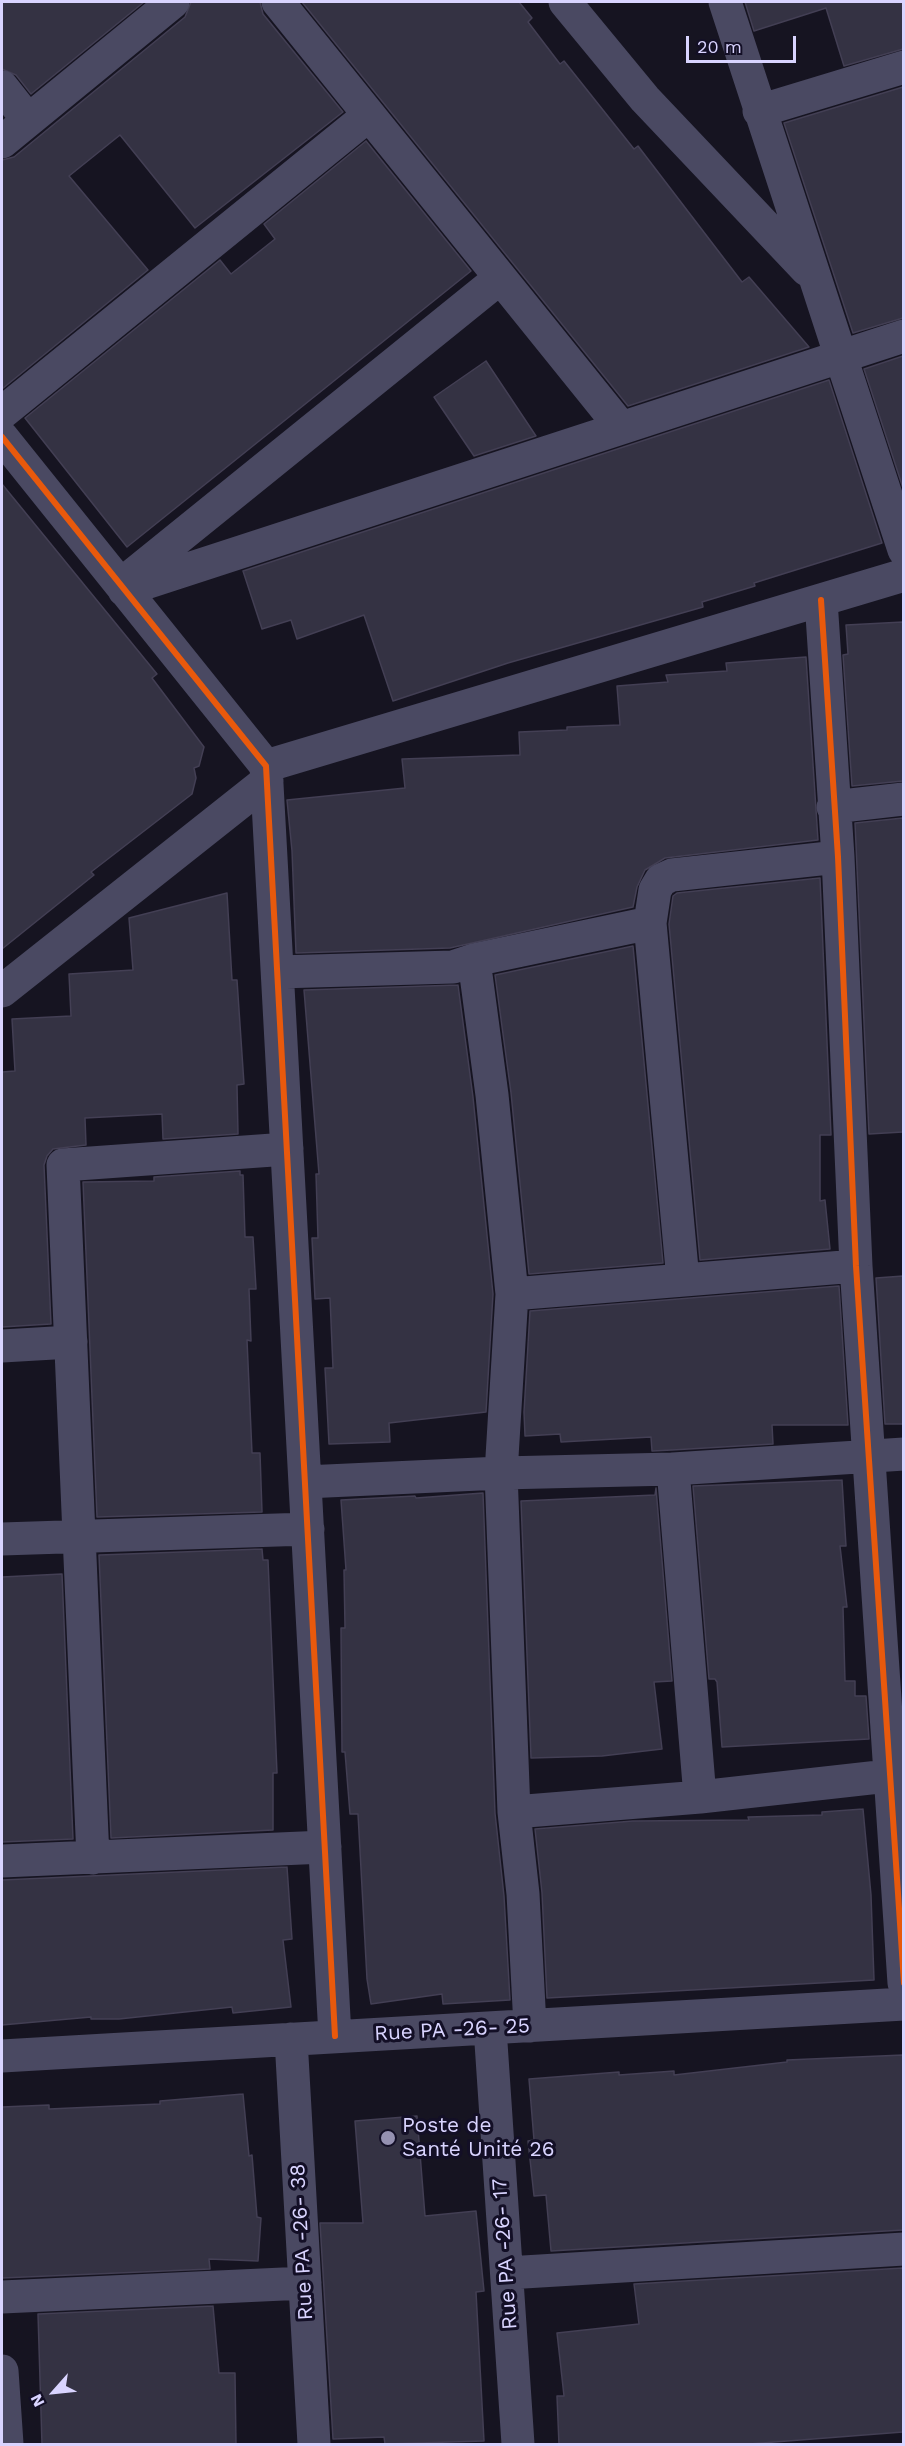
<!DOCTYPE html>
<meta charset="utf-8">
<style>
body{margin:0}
#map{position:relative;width:905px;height:2446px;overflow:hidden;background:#161421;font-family:"Work Sans",sans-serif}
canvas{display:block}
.frame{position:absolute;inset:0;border:3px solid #d9d4ff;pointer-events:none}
.north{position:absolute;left:24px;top:2362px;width:60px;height:60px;-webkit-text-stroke:4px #130f26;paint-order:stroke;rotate:243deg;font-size:16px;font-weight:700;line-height:24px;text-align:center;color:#d9d4ff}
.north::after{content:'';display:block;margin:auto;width:21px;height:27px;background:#d9d4ff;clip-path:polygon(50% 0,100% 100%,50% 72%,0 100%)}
.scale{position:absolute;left:686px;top:36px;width:110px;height:27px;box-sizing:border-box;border:3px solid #d9d4ff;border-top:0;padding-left:8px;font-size:18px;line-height:21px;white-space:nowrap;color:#d9d4ff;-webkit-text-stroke:4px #130f26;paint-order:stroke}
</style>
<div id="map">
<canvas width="905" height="2446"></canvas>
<div class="frame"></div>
<div class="north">N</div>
<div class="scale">20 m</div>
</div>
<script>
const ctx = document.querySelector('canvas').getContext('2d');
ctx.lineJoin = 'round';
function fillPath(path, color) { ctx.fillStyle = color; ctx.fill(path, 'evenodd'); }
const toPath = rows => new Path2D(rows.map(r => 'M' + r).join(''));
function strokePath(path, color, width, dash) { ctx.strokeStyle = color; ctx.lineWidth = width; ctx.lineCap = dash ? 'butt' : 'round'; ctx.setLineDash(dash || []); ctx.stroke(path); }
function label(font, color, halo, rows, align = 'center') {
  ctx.font = font + ' "Work Sans",sans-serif'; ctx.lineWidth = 6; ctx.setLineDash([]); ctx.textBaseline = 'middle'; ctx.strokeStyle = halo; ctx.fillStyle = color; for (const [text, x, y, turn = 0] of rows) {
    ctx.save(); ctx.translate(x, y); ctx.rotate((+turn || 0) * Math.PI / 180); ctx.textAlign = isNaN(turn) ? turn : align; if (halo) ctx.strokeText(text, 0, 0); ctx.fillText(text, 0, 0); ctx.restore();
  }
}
const building = toPath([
 [2,2,144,2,31,94,16,75,2,69,2,2],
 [191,2,260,2,263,14,343,112,195,228,120,135,69,176,148,270,2,389,2,160,14,157,185,17,191,2],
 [302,2,519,2,532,18,528,22,560,64,564,61,634,149,638,146,742,282,749,277,809,347,628,406,302,2],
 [745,2,903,2,903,49,844,66,826,8,754,31,745,2],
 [903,87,903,318,853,333,784,123,903,87],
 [366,141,471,271,127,547,25,418,220,260,231,274,275,239,264,224,366,141],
 [903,356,903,488,864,369,903,356],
 [486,361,536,436,474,456,434,397,486,361],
 [829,380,882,543,754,583,755,586,702,602,703,607,508,663,393,701,364,615,297,639,291,620,262,629,243,571,829,380],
 [2,484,157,674,152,678,204,747,199,766,194,768,196,778,192,794,91,872,94,875,2,949,2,484],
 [903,622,903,781,852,786,843,655,848,654,846,625,903,622],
 [806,657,818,840,665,858,645,870,637,887,633,907,450,948,296,953,292,851,287,800,405,788,402,759,520,755,519,732,567,730,567,727,620,725,617,686,668,682,666,675,727,671,726,663,806,657],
 [903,818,903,1132,869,1134,855,823,903,818],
 [820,878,831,1135,820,1135,820,1201,825,1200,830,1249,700,1260,669,924,673,896,677,893,820,878],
 [227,893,232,980,237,980,244,1084,237,1085,238,1134,163,1139,162,1114,85,1118,86,1145,53,1149,47,1156,44,1165,51,1324,2,1327,2,1072,15,1071,12,1019,71,1016,69,974,133,970,129,918,227,893],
 [633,946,663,1263,529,1274,511,1093,495,975,633,946],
 [458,985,473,1097,493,1294,486,1412,389,1423,390,1442,329,1444,325,1368,333,1368,330,1298,315,1299,312,1238,318,1238,316,1174,319,1174,304,990,458,985],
 [240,1171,240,1175,243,1175,245,1237,253,1237,256,1289,249,1289,251,1341,247,1340,252,1453,260,1453,262,1512,97,1517,83,1182,154,1181,154,1177,240,1171],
 [903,1276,903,1424,885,1424,876,1278,903,1276],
 [839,1286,848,1425,772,1425,773,1444,672,1450,652,1451,651,1437,561,1442,560,1434,525,1436,524,1412,530,1311,839,1286],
 [842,1480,846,1546,840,1546,847,1607,843,1607,845,1681,855,1681,855,1696,866,1696,869,1739,722,1747,717,1682,715,1679,709,1679,693,1486,842,1480],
 [656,1488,672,1681,654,1682,662,1749,602,1756,531,1758,521,1501,655,1495,656,1488],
 [483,1493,495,1813,504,1896,510,2000,443,2004,442,1994,371,2004,367,1979,358,1814,350,1814,345,1752,342,1752,341,1628,345,1628,344,1570,346,1570,341,1500,415,1496,416,1498,483,1493],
 [262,1549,263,1560,268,1560,277,1773,273,1773,273,1830,111,1838,99,1555,262,1549],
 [62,1574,73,1839,2,1842,2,1577,62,1574],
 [863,1809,871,1895,874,1980,547,1998,542,1893,535,1829,633,1821,749,1820,748,1817,822,1815,822,1812,863,1809],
 [287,1867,292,1939,283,1940,291,2007,233,2013,232,2007,119,2019,91,2019,91,2017,2,2025,2,1880,287,1867],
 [903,2055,903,2230,551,2251,546,2195,534,2196,528,2141,534,2140,529,2079,619,2072,619,2075,674,2071,674,2075,787,2062,787,2060,903,2055],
 [243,2094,249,2156,252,2155,257,2217,261,2218,258,2261,209,2259,210,2269,2,2278,2,2107,49,2105,49,2109,160,2104,160,2101,243,2094],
 [417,2116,425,2216,476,2211,484,2291,476,2292,484,2441,385,2444,384,2437,333,2439,320,2223,363,2223,355,2121,417,2116],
 [903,2268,903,2432,749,2444,559,2445,557,2396,564,2396,557,2333,639,2324,634,2284,903,2268],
 [213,2306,219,2373,235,2373,236,2445,42,2445,38,2314,213,2306]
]);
const minor = toPath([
 [278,2,620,426],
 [565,2,645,99,807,270],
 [725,2,904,550],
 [2,87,28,120],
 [759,111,904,67],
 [2,142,173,2],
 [2,413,369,115],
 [2,437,266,766,335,2036],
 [124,582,500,278],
 [124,590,904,336],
 [821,600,838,857,856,1266,904,1983],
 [266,766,904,575],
 [833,807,904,799],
 [474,960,492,1095,512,1294,501,1473,514,1812,523,1894,530,2026],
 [278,972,453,967,474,960,650,923],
 [2,991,267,781],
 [683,1280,650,923,655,890,661,880,672,875,838,857],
 [512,1294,856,1266],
 [2,1346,71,1342],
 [673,1469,700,1797],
 [305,1482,501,1473,673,1469,904,1454],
 [2,1539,308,1529],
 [514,1812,700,1797,888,1776],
 [93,1858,63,1165,287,1149],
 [2,1861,325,1847],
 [490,2028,518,2444],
 [291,2039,314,2444],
 [2,2056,904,2004],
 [507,2273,904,2249],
 [2,2297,305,2283],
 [2,2371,7,2444]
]);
const cycleway = toPath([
 [2,437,266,766,335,2036],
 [821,600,838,857,856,1266,904,1983]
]);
const markers = [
 [388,2138,8,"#9591b1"]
];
const streetNames = [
 ["Rue PA -26- 25",452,2030,-3],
 ["Rue PA -26- 38",302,2242,-93],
 ["Rue PA -26- 17",505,2254,-94]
];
const poiNames = [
 ["Poste de",402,2126],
 ["Santé Unité 26",402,2150]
];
fillPath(building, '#343243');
strokePath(building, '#433f54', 1.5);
strokePath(minor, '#4a4962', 33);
strokePath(cycleway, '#e8590c', 6);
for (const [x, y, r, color] of markers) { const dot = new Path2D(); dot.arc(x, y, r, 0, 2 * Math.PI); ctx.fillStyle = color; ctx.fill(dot); strokePath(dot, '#130f26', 2); }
label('21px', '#d9d4ff', '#130f26', streetNames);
label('21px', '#d9d4ff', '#130f26', poiNames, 'left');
</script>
